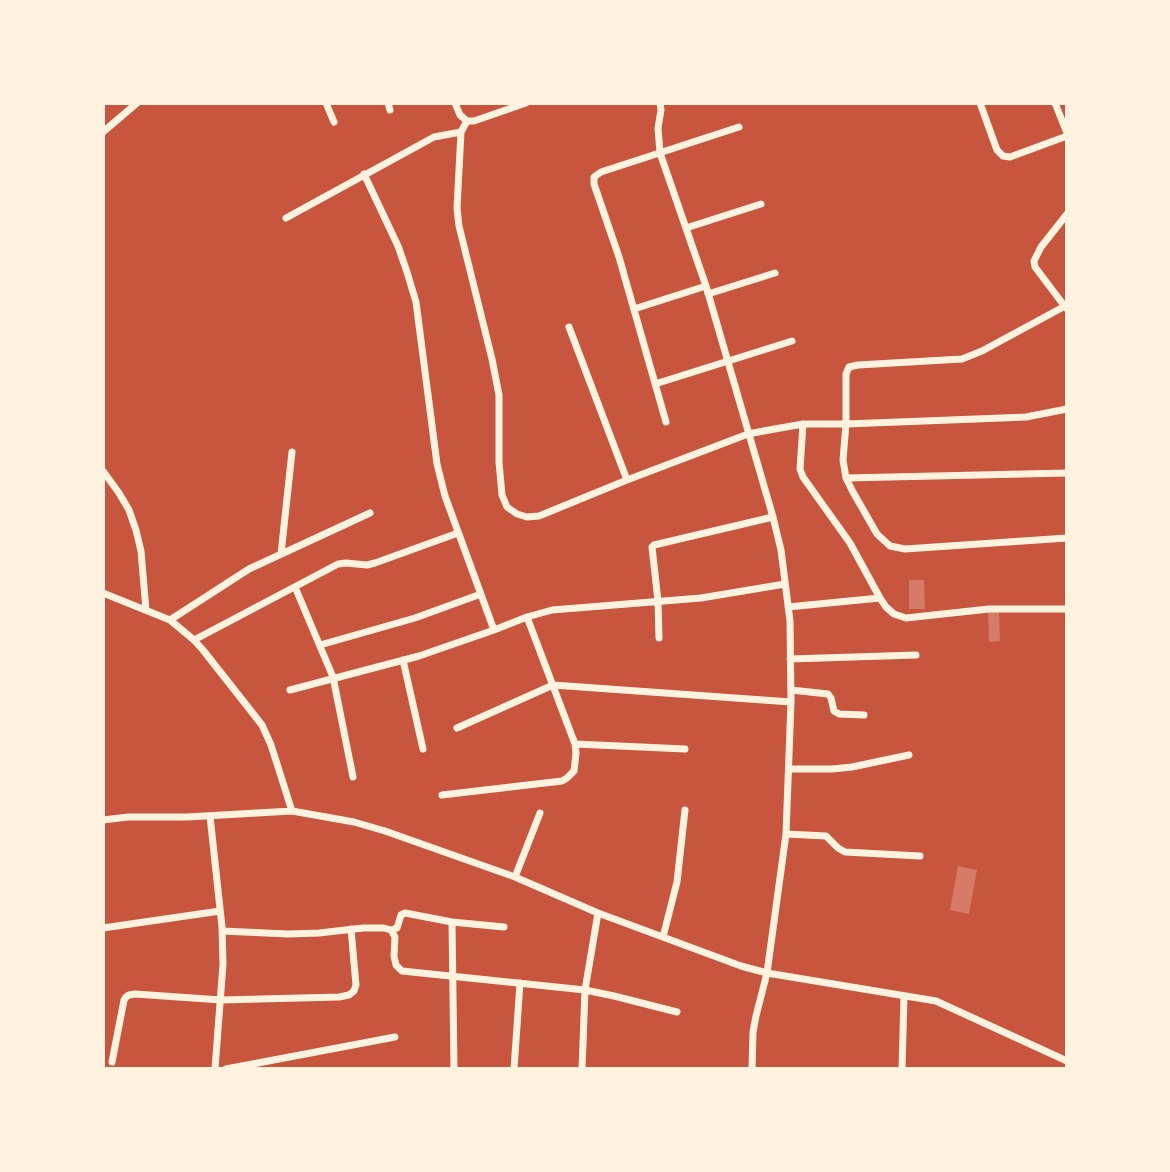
<!DOCTYPE html>
<style>
body{margin:0}
#map{position:relative;width:1170px;height:1172px;overflow:hidden;background:#c8553d;font-family:"Varela Round",sans-serif}
canvas{display:block}
.frame{position:absolute;inset:0;border:105px solid #fff3e0;pointer-events:none}
</style>
<div id="map">
<canvas width="1170" height="1172"></canvas>
<div class="frame"></div>
</div>
<script>
const ctx = document.querySelector('canvas').getContext('2d');
ctx.lineJoin = 'round';
function fillPath(path, color) { ctx.fillStyle = color; ctx.fill(path, 'evenodd'); }
const toPath = rows => new Path2D(rows.map(r => 'M' + r).join(''));
function strokePath(path, color, width, dash) { ctx.strokeStyle = color; ctx.lineWidth = width; ctx.lineCap = dash ? 'butt' : 'round'; ctx.setLineDash(dash || []); ctx.stroke(path); }
const building = toPath([
 [909,580,924,580,925,609,909,609],
 [988,611,999,611,1000,641,989,642],
 [958,866,977,870,969,914,950,910]
]);
const minor = toPath([
 [326,103,334,122],
 [388,103,390,110],
 [455,103,460,115,467,121,474,121,526,103],
 [660,103,661,110,658,128,660,153,706,286,773,517,781,550,790,621,791,702,786,834,767,973,756,1016,753,1032,752,1069],
 [980,103,997,150,1003,156,1010,157,1067,136],
 [1055,103,1067,133],
 [467,121,461,132,457,208,459,226,492,359,499,395,499,462,502,495,507,507,517,514,527,517,539,516,627,480,748,434,769,430,803,424,846,424,1002,418,1026,417,1067,409],
 [103,132,137,103],
 [364,174,398,246,407,272,416,302,437,464,445,496,494,630],
 [286,218,434,137,461,132],
 [686,228,761,204],
 [708,294,775,273],
 [1067,305,982,351,962,359,858,365,849,367,846,374,846,424,843,460,846,478,853,492,877,534,890,546,905,549,1067,538],
 [1066,308,1035,267,1034,261,1041,247,1067,214],
 [634,309,706,286],
 [569,327,627,480],
 [655,384,792,341],
 [666,422,619,257,594,184,594,177,601,172,739,127],
 [803,424,800,469,803,477,850,543,880,598,886,607,894,614,906,618,989,609,1067,609],
 [103,471,119,493,129,510,136,530,141,551,146,610],
 [846,478,1067,473],
 [281,554,292,452],
 [295,587,333,677,353,777],
 [103,593,170,620,194,640,203,650,262,725,271,745,292,811],
 [788,607,880,598],
 [170,620,249,569,370,513],
 [659,638,658,601,652,547,654,545,773,517],
 [194,640,338,564,346,563,367,565,375,563,458,533],
 [320,645,415,618,481,594],
 [790,659,916,655],
 [403,660,423,749],
 [290,690,419,656,494,630,527,617,552,610,701,598,785,584],
 [791,690,828,694,831,698,834,711,839,714,864,715],
 [457,728,553,685,791,702],
 [575,744,685,749],
 [789,769,832,769,852,767,909,755],
 [442,795,562,781,567,778,574,771,576,753,575,744,527,617],
 [210,816,222,927,223,964,215,1069],
 [103,820,128,817,187,817,292,811,354,822,385,831,515,877,598,913,741,966,767,973,936,1001,1067,1061],
 [786,834,826,836,838,848,845,852,920,856],
 [515,877,540,813],
 [452,922,454,1069],
 [103,928,220,911],
 [391,930,397,928,401,915,405,913,452,922,504,927],
 [222,931,288,934,319,933,363,928,384,928,391,930,395,937,394,956,396,965,402,971,585,990,614,996,677,1012],
 [663,937,677,882,685,810],
 [112,1062,124,1000,126,997,129,995,135,994,221,1000,339,997,349,995,354,991,356,985,351,929],
 [226,1069,395,1037],
 [514,1069,520,983],
 [582,1069,585,990,598,913],
 [902,1069,904,997]
]);
fillPath(building, '#d67c66');
strokePath(minor, '#fff3e0', 7);
</script>
